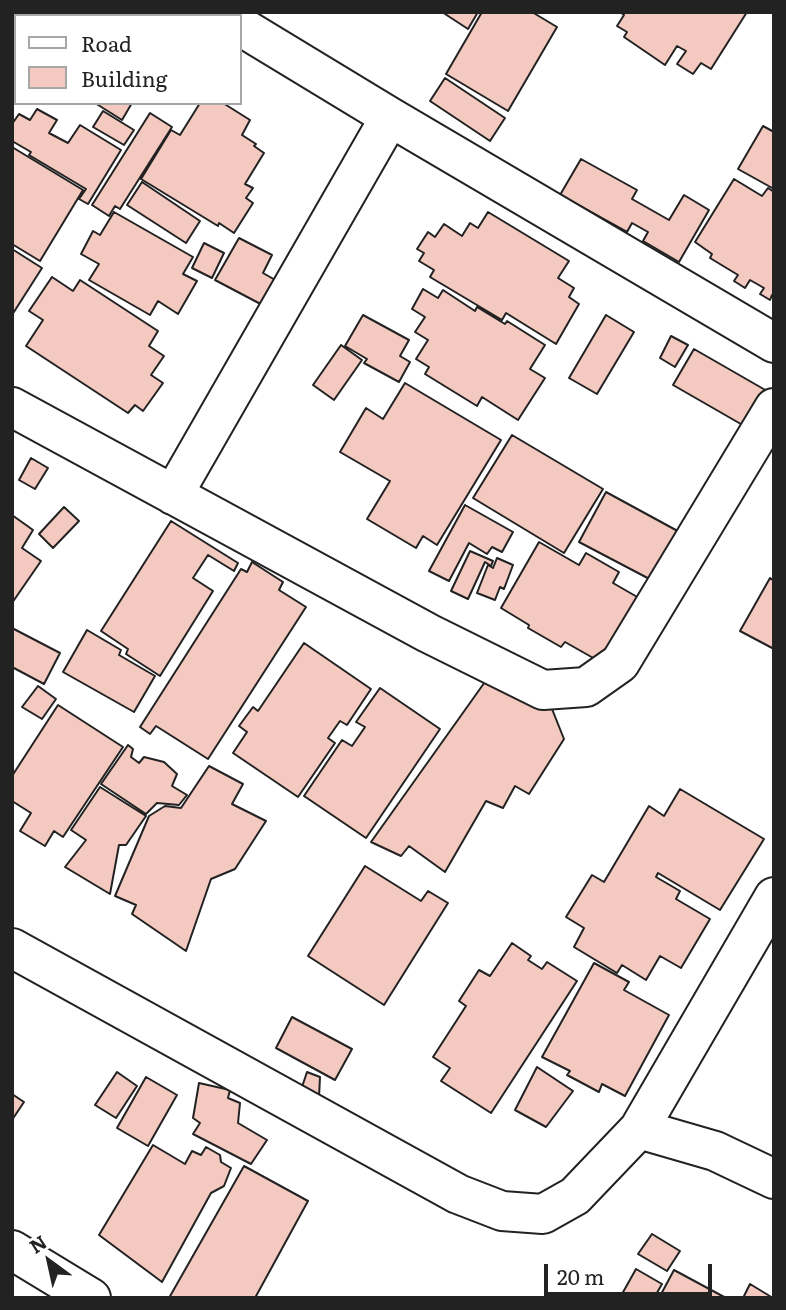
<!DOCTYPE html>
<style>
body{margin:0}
#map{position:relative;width:786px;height:1310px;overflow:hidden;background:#fff;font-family:Literata,serif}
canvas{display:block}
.frame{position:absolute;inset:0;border:14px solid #222;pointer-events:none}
.legend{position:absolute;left:14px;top:14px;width:228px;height:91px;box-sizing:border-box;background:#fff;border:2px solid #a7a7a7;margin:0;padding:9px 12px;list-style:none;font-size:21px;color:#222}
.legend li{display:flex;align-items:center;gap:14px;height:35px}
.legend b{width:35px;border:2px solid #a7a7a7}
.north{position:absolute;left:14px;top:1226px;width:70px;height:70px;-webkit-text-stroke:5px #fff;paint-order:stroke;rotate:327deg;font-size:19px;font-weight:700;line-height:28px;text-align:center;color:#222}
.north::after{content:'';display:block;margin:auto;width:24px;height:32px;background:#222;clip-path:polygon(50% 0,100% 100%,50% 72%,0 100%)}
.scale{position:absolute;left:544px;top:1264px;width:168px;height:32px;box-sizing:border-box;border:4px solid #222;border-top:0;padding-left:9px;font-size:21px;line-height:24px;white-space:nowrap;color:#222;-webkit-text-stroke:5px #fff;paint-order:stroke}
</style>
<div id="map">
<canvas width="786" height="1310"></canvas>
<div class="frame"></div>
<ul class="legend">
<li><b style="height:9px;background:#fff"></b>Road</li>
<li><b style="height:19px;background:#f3c9c0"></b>Building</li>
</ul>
<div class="north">N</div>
<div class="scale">20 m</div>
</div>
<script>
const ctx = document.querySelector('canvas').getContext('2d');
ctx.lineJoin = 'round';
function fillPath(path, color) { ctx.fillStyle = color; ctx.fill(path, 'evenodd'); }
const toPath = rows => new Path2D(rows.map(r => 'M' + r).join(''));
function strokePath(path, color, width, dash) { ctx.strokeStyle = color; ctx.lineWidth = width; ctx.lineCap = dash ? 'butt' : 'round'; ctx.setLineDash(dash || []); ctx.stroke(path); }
const building = toPath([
 [12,12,139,12,144,16,16,16,16,55,12,53,12,12],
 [442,12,478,12,468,29,442,12],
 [482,12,532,12,557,27,508,111,446,74,482,12],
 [620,12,747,12,711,69,701,63,693,74,677,64,686,51,677,46,665,65,624,37,627,32,617,26,624,15,620,12],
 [445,78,505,118,490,141,430,101,445,78],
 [95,103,132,103,122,120,95,103],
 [200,103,223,103,250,120,242,135,256,144,254,146,264,153,245,184,253,188,246,198,253,203,234,233,219,223,218,226,141,179,171,130,180,135,200,103],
 [37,109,57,120,49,133,68,143,80,125,121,150,88,204,79,199,86,189,29,155,31,152,12,141,12,124,19,114,30,120,37,109],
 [103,111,134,130,124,145,93,127,103,111],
 [150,113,172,127,120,209,115,206,109,216,92,205,150,113],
 [763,126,774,132,774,189,738,169,763,126],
 [12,147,83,190,40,261,12,244,12,147],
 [581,159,637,190,632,199,669,220,684,195,709,210,679,262,643,241,648,232,632,223,627,232,560,195,581,159],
 [734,179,762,196,768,188,774,192,774,296,772,295,770,300,760,294,764,288,750,280,745,288,734,281,738,275,710,258,712,254,695,242,734,179],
 [142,182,200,221,186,243,127,205,142,182],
 [114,212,193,257,183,274,197,281,178,314,158,301,150,315,89,280,99,264,81,254,93,231,100,235,114,212],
 [488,212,569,261,558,278,574,288,569,297,579,304,556,344,506,313,502,320,430,277,434,270,419,261,424,253,417,249,428,232,435,237,444,224,462,236,470,223,478,228,488,212],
 [239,238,272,255,263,273,284,285,270,309,215,280,239,238],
 [204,243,224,253,212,278,192,268,204,243],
 [12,249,42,268,12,315,12,249],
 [52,277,73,291,80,280,158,331,149,346,164,356,151,375,163,383,143,411,135,405,128,413,26,346,43,320,29,311,52,277],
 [423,289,438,298,443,290,475,311,477,307,505,324,507,321,545,345,530,369,545,378,518,420,482,397,477,406,425,374,429,367,416,359,428,340,415,332,425,317,412,309,423,289],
 [363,315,409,340,400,356,410,362,399,382,364,363,367,359,345,346,363,315],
 [606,315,634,332,597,394,569,378,606,315],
 [671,336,688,345,675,367,660,358,671,336],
 [341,345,362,360,334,400,313,385,341,345],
 [694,349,774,395,753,431,673,385,694,349],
 [405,383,501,440,437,545,423,536,416,548,367,519,390,481,340,452,366,408,383,419,405,383],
 [512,435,603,489,564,553,473,498,512,435],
 [31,458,48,468,35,489,19,480,31,458],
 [606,492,685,535,659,584,579,542,606,492],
 [465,505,513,532,502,552,492,547,487,554,469,543,449,581,429,571,465,505],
 [64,507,79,521,53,548,39,534,64,507],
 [12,515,33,530,22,548,41,561,12,603,12,515],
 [171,521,238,563,234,571,208,555,193,578,213,591,160,676,126,654,128,649,101,631,171,521],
 [539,542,579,565,586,553,619,572,613,583,639,598,602,663,565,642,561,647,528,628,529,625,501,608,539,542],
 [470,551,493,561,491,566,485,562,468,599,451,591,470,551],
 [497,558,513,565,504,589,500,587,495,600,477,593,488,565,493,568,497,558],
 [252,562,283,582,279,590,306,607,208,759,156,726,150,734,140,727,241,569,247,572,252,562],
 [770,578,774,581,774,649,740,631,770,578],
 [12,628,60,653,44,684,12,667,12,628],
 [87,630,121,650,119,655,155,676,134,712,63,672,87,630],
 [304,643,371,689,347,725,340,721,328,738,335,743,298,797,233,753,247,732,239,726,253,707,258,711,304,643],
 [492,672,552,709,564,739,529,794,515,786,503,808,486,801,445,872,409,846,401,856,371,842,492,672],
 [38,686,56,699,42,719,22,707,38,686],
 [380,688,440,729,366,838,304,796,342,740,352,746,365,727,356,722,380,688],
 [58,705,123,747,63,837,54,831,45,846,20,831,31,813,12,801,12,776,58,705],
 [128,745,133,749,131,757,139,763,144,757,164,762,177,774,172,786,187,795,179,805,157,803,146,814,101,784,128,745],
 [209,766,243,784,232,804,266,821,235,869,211,879,186,951,132,914,136,905,115,896,149,816,165,806,181,808,209,766],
 [100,787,146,816,126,845,119,845,110,894,65,867,86,840,71,830,100,787],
 [680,789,764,839,720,910,658,873,656,877,680,891,676,899,710,919,681,968,660,956,646,980,622,965,617,973,574,947,584,928,566,917,592,875,604,882,649,806,664,816,680,789],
 [365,866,421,901,428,891,448,903,384,1005,308,956,365,866],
 [512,943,531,956,528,960,542,969,547,962,577,981,491,1113,441,1081,450,1068,433,1057,466,1006,459,1001,479,970,490,976,512,943],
 [594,963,629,982,624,990,669,1015,625,1096,602,1084,599,1092,567,1075,570,1071,542,1057,594,963],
 [292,1017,352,1049,335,1080,276,1048,292,1017],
 [537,1067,573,1091,546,1127,515,1110,537,1067],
 [117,1072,137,1086,116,1118,95,1105,117,1072],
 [307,1072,320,1077,319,1097,301,1090,307,1072],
 [146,1077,177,1095,148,1146,117,1128,146,1077],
 [199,1083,230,1090,228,1098,240,1103,238,1123,267,1140,251,1164,193,1134,200,1123,193,1118,199,1083],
 [12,1094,24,1102,12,1120,12,1094],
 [153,1145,185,1164,192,1151,201,1155,206,1147,220,1155,221,1162,231,1168,224,1186,211,1193,162,1282,99,1235,153,1145],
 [244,1166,308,1201,255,1298,169,1298,244,1166],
 [652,1234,680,1251,667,1271,638,1254,652,1234],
 [636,1269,662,1284,654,1298,629,1298,622,1294,636,1269],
 [674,1270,726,1298,659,1298,674,1270],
 [750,1284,773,1298,743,1298,750,1284]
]);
const minor = toPath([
 [240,26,390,117,774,343],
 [12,407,428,633,543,690,586,687,620,663,774,408],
 [173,495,390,117],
 [12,948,458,1194,502,1211,543,1214,575,1196,639,1129,774,897],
 [639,1129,715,1151,774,1179],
 [12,1250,91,1298]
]);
fillPath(building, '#f3c9c0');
strokePath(building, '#222', 2);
strokePath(minor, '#222', 42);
strokePath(minor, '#fff', 38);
</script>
